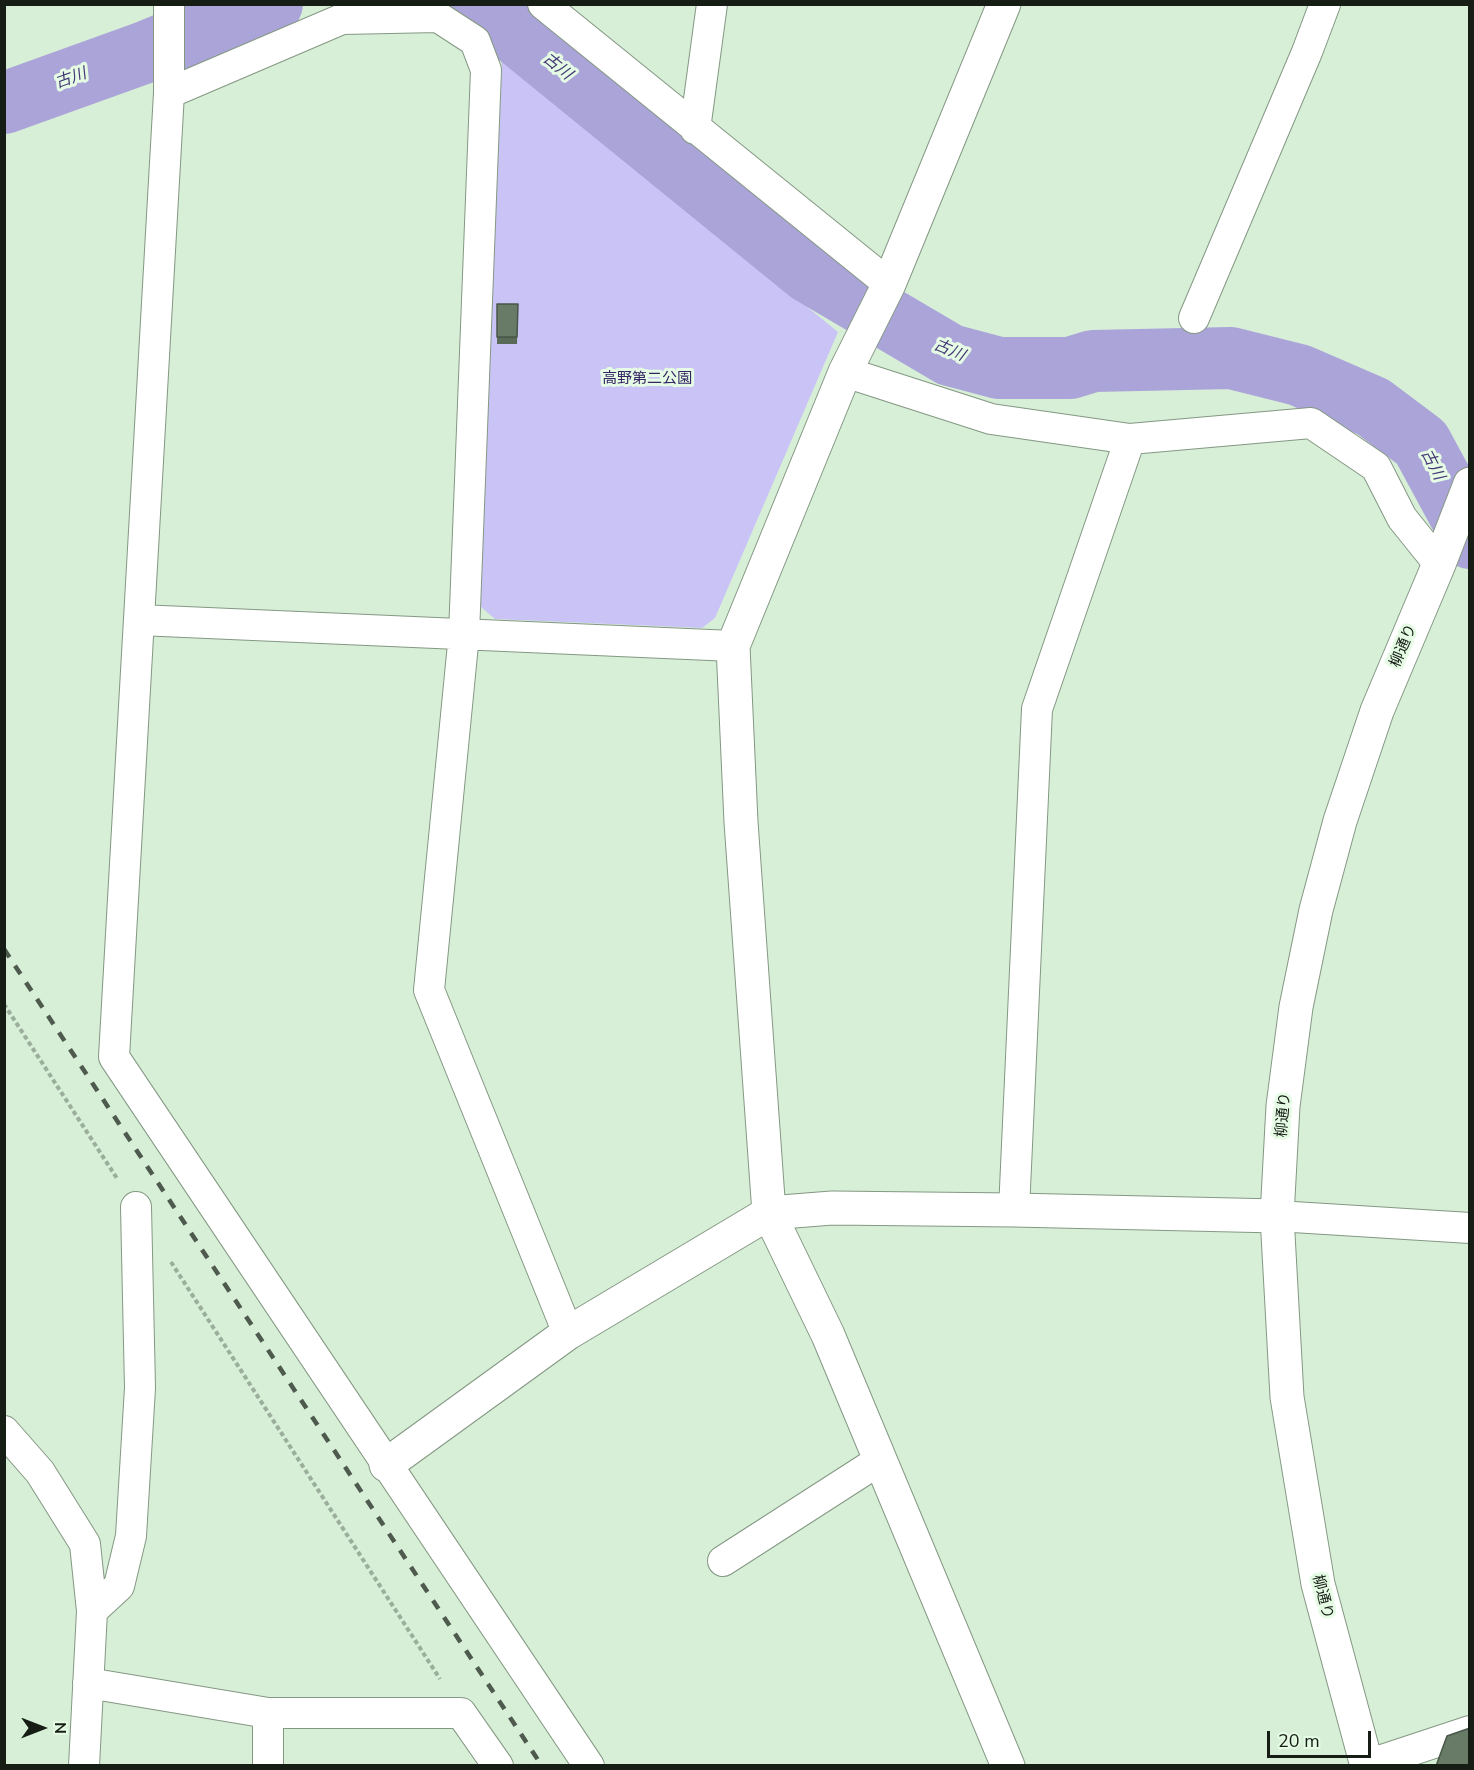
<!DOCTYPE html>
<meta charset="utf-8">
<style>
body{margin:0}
#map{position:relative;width:1474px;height:1770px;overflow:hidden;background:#d7eed7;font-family:"Nunito Sans",sans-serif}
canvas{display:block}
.frame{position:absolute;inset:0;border:6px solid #151d15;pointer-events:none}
.north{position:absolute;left:12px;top:1698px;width:60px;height:60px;-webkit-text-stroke:4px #e5fbe4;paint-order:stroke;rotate:90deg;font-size:16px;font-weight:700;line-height:24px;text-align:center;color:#151d15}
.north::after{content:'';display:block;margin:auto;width:21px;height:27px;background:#151d15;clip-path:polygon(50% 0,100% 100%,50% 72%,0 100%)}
.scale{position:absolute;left:1267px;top:1731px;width:104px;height:27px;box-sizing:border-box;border:3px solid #151d15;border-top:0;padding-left:8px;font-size:18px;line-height:21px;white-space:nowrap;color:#151d15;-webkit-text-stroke:4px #e5fbe4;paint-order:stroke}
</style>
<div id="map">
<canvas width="1474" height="1770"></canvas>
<div class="frame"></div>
<div class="north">N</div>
<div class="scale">20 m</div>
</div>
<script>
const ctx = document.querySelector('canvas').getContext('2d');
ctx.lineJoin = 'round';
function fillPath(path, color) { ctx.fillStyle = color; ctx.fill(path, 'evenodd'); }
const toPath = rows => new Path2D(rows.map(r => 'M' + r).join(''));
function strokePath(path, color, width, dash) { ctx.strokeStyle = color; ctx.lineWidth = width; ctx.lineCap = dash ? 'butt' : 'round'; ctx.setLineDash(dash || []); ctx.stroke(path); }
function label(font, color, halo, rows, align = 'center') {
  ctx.font = font + ' "Nunito Sans","Noto Sans JP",sans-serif'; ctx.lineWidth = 6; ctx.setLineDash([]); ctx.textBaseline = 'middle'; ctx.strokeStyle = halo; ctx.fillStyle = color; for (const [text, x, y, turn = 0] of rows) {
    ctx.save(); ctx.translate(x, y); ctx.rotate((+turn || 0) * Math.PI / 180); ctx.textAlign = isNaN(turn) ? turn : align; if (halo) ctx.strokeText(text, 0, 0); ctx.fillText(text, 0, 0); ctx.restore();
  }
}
const green = toPath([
 [502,57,838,332,715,618,702,628,495,619,480,606]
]);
const river = toPath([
 [458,4,515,33,809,272,950,355,999,368,1070,368,1093,361,1231,358,1299,375,1373,407,1421,443,1466,526,1470,538],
 [4,103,143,53,244,12,272,4]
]);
const path = toPath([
 [4,1004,118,1180],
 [171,1262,440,1679]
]);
const minor = toPath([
 [169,4,169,93,114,1057,589,1766],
 [543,4,889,284],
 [169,93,342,19,438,17,475,41,486,70,464,634,429,990,568,1333],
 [695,129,712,4],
 [1194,318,1307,52,1325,4],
 [845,372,991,419,1130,439,1311,423,1376,467,1402,518,1439,564],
 [139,620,733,646],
 [1014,1210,1037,709,1130,439],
 [1277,1216,1470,1228],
 [4,1431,40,1472,85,1544,92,1611,84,1766],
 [723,1561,880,1460],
 [92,1611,119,1586,131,1536,140,1388,136,1207],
 [88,1683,268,1713,461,1713,498,1766],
 [1367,1765,1470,1731],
 [268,1766,268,1713]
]);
const tertiary = toPath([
 [1004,4,889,284,845,372,733,646,741,822,769,1213,828,1335,1008,1766],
 [386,1465,568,1333,769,1213,832,1208,1014,1210,1277,1216],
 [1367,1766,1318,1584,1287,1397,1277,1216,1283,1106,1296,1007,1316,910,1340,821,1377,711,1439,564,1470,484]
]);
const rail = toPath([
 [4,949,542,1766]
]);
const wall = toPath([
 [497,304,518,304,517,344,497,344]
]);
const building = toPath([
 [497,304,518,304,517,337,497,337,497,304],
 [1470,1728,1470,1766,1436,1766,1447,1736,1470,1728]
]);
const parkNames = [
 ["高野第二公園",647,379]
];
const streetNames = [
 ["柳通り",1404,646,-67],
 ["柳通り",1284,1115,-85],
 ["柳通り",1322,1597,76]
];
const waterNames = [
 ["古川",557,67,39],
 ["古川",71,79,-20],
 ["古川",949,351,23],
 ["古川",1432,465,63]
];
fillPath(green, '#cac4f6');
strokePath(river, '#aba4d9', 62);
strokePath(minor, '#849883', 32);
strokePath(tertiary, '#849883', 35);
strokePath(path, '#9bad9b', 4, [4.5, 3]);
strokePath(minor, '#fff', 30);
strokePath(tertiary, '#fff', 33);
strokePath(rail, '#4e5a4e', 4.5, [10, 10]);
fillPath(wall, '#596a59');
fillPath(building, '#677b67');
strokePath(building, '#485648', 1.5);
label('15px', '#342463', '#e5fbe4', parkNames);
label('15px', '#151d15', '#e5fbe4', streetNames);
label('italic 16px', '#443777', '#e5fbe4', waterNames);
</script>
